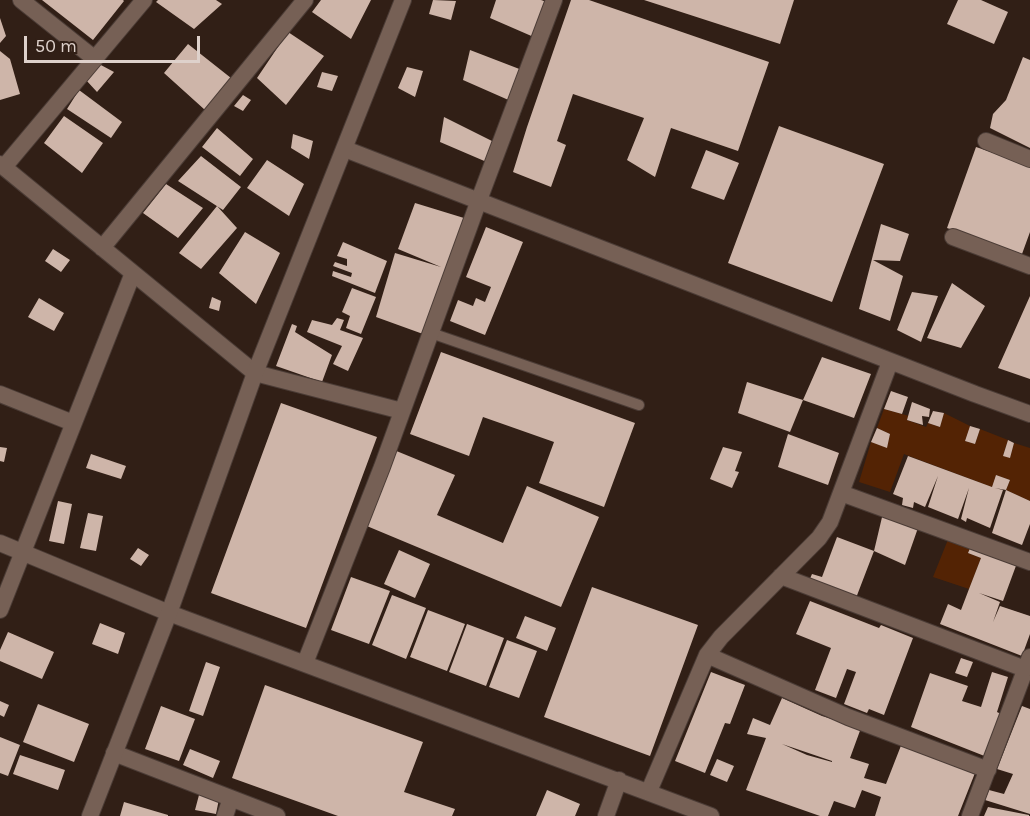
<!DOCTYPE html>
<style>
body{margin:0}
#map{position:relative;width:1030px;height:816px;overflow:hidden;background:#311f16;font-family:Karla,sans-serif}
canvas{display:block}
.scale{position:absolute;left:24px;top:36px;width:176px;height:27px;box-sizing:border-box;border:3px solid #ded1cb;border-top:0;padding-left:8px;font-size:18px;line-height:21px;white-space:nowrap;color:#ded1cb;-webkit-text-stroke:4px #311f16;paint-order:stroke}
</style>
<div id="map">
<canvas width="1030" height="816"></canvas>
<div class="scale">50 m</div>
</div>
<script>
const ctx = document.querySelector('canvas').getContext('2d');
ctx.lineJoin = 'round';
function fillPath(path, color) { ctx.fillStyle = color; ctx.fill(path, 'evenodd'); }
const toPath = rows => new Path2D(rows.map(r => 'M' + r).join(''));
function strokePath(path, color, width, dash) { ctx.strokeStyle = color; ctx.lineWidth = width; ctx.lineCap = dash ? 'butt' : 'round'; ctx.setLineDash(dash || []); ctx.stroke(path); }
const green = toPath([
 [884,409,909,416,907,420,926,427,928,423,940,427,944,413,970,426,965,441,975,444,980,429,1008,440,1003,455,1010,458,1014,443,1030,448,1030,501,1006,490,1010,480,996,475,992,487,904,454,890,492,859,482,871,442,887,447,890,434,877,428],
 [949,537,971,546,968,553,981,558,969,589,933,577]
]);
const building = toPath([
 [42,0,123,0,124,1,93,40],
 [158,0,216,0,222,4,194,29,156,2],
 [321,0,371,0,351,39,312,12],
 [433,0,456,1,451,20,429,14],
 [496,0,541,0,550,3,536,38,490,18],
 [571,0,589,0,769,62,738,151,671,128,655,177,627,160,644,118,573,94,557,141,566,145,551,187,513,172,527,127],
 [644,0,794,0,780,44],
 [958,0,981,0,1008,12,994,44,947,24],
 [0,18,6,36,0,43],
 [288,32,324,56,286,105,257,78],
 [188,44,231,78,205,110,164,73],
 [470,50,522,70,513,102,463,80],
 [0,51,10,59,20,94,0,100],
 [1023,57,1030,60,1030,148,990,128,993,114,1006,100],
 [99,64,114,72,97,92,86,80],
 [407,67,423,71,415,97,398,88],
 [322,72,338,76,332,91,317,87],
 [79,90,122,122,111,138,67,109],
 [243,95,251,100,243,111,234,106],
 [64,116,103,143,82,173,44,143],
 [444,117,498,144,489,163,440,142],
 [779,126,884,164,832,302,728,263],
 [217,128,253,159,240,176,202,147],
 [293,134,313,141,309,159,291,148],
 [976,147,1030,165,1030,232,1022,254,947,228],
 [706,150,739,163,724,200,691,188],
 [201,156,241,187,223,210,178,181],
 [267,160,304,184,289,216,247,188],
 [166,184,203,208,178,238,143,213],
 [415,203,464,218,423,334,376,317,395,253,441,267,398,249],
 [217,206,237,228,201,269,179,253],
 [881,224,909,234,900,261,873,260,903,276,890,321,859,309],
 [486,227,523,242,485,335,450,321,458,300,473,306,476,298,485,302,491,287,466,277],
 [245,232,280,253,256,304,219,273],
 [343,242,387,261,375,293,332,276,333,271,351,277,352,273,333,266,335,262,347,266,347,259,337,256],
 [53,249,70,260,61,272,45,261],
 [952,283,985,306,961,348,927,338],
 [352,288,376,297,361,334,346,328,350,316,342,312],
 [912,292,938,296,921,342,897,330],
 [1030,296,1030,379,998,368],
 [212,297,221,301,219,311,209,308],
 [39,298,64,313,54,331,28,317],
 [337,318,344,320,340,330,363,338,348,371,333,364,342,346,307,332,312,320,332,325],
 [292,324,297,326,295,332,332,355,322,382,276,366],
 [441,352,635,423,604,507,539,483,554,442,483,417,469,456,410,434],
 [822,357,871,374,854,418,803,400],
 [747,382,803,400,790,432,738,413],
 [891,391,908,397,902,414,884,409],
 [912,402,930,409,929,417,922,416,923,425,907,420],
 [281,403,377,437,306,628,211,593],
 [933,411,944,413,940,427,928,423],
 [970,426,980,429,975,444,965,441],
 [877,428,890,434,887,448,871,442],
 [788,434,839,453,828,485,778,467],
 [1008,440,1014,443,1010,458,1003,456],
 [0,447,7,448,4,462,0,461],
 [723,447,742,452,735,471,739,472,732,488,710,479],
 [394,450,455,475,437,515,503,543,527,486,599,517,561,607,362,524],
 [91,454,126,466,121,479,86,468],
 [908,456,992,487,996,475,1010,480,1006,490,995,488,1003,490,990,528,967,518,966,522,961,519,969,488,958,519,928,507,938,476,925,507,914,502,913,508,902,505,903,498,893,494],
 [1006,490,1030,501,1030,524,1022,545,992,533],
 [58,501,72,504,64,544,49,541],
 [88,513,103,516,96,551,80,548],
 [883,513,919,525,905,565,874,551],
 [837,537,874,551,856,598,809,581,812,574,822,577],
 [971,546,1017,563,1003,601,979,593,1000,602,993,622,1000,606,1030,616,1030,634,1022,656,940,624,948,604,961,610,969,589,981,558,968,553],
 [138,548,149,555,141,566,130,559],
 [399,550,430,564,415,598,384,584],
 [351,577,390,591,369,644,331,630],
 [592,587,698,625,650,756,544,717],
 [392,595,426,608,406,659,372,645],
 [810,601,879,628,881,625,913,638,884,715,869,709,867,713,844,704,856,672,847,669,836,698,815,690,831,648,796,634],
 [428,610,465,624,447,671,410,657],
 [525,616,556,628,547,651,516,638],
 [100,623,125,633,118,654,92,644],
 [467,624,504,638,486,686,449,672],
 [8,632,54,652,42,679,0,661,0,650],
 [507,640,537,651,519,698,489,687],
 [961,658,973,662,967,677,955,673],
 [206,662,220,667,203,716,189,711],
 [711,672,745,685,730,724,725,723,705,773,675,761],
 [992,672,1008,677,997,712,1001,714,987,757,911,727,930,673,968,686,962,701,981,707],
 [265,685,423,742,404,792,455,809,452,816,338,816,232,778],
 [782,698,822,716,861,728,850,758,869,764,864,778,886,784,902,743,975,773,958,816,875,816,881,797,862,790,855,808,834,801,828,816,820,816,746,790,766,738,747,734,753,718,770,725],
 [782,744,832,761,832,762,807,755],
 [0,701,9,705,4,717,0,715],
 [38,704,89,724,74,762,23,742],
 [161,706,195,719,179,761,145,749],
 [1022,706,1030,709,1030,814,985,800,989,790,1004,794,1013,774,997,769],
 [0,737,20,745,8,776,0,773],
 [190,749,220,761,213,778,183,765],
 [20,755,65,770,58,790,13,774],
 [717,759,734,766,727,782,710,775],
 [547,790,580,804,575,816,536,816],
 [199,795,219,799,216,814,195,810],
 [124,802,168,815,168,816,120,816],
 [988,807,1029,815,1029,816,984,816]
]);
const service = toPath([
 [431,333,639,405]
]);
const minor = toPath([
 [21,0,95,59],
 [986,141,1030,159],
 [345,149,975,394,1030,414],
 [0,164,255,373,402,411],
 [4,167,144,0],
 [953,237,1030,266],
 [102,248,305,0],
 [0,394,73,423],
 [841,493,1030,562],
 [0,543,169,613,711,816],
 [781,576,1025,669],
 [0,610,133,273],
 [707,655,848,717,988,770],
 [305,663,382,467,479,200,554,0],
 [114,753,277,816],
 [649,791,707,655,721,637,819,538,830,522,890,362],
 [225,816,231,798],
 [606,816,619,780],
 [970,816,1030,657]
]);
const tertiary = toPath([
 [90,816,169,613,255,373,403,0]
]);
fillPath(green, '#532304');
fillPath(building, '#ceb5a9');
strokePath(service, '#4b3c36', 12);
strokePath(minor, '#4b3c36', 18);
strokePath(tertiary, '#4b3c36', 18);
strokePath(service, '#766055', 10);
strokePath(minor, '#766055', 16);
strokePath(tertiary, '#766055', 16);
</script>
